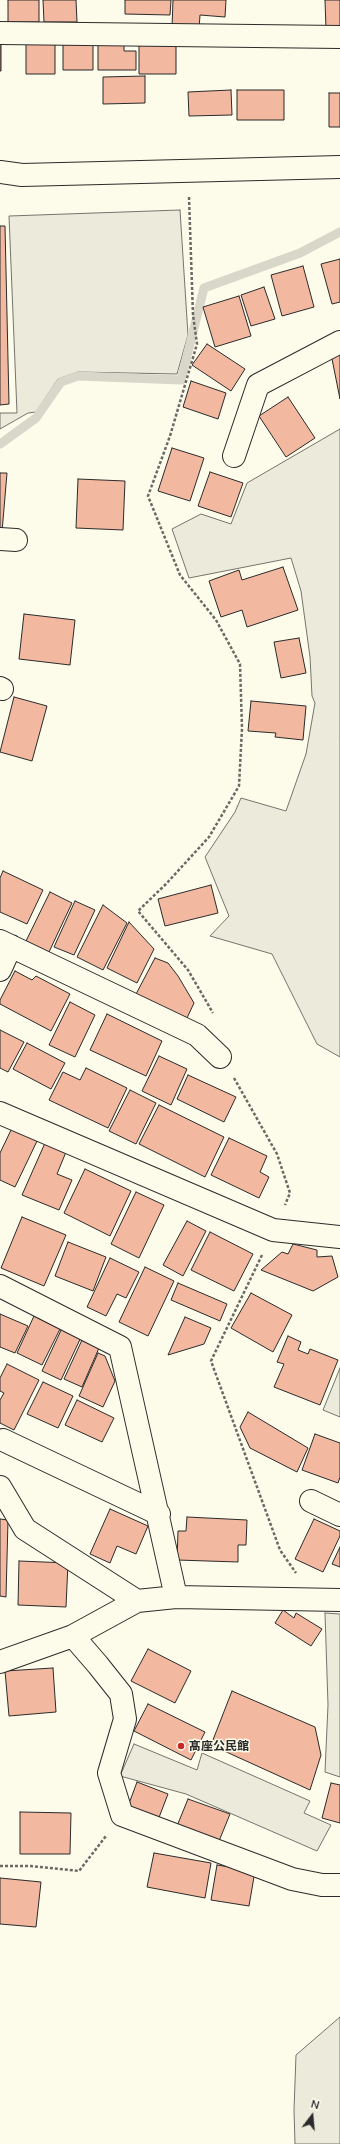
<!DOCTYPE html>
<meta charset="utf-8">
<style>
body{margin:0}
#map{position:relative;width:340px;height:2144px;overflow:hidden;background:#fdfbea;font-family:Mulish,sans-serif}
canvas{display:block}
.north{position:absolute;left:292px;top:2096px;width:40px;height:40px;-webkit-text-stroke:3px #fdfbea;paint-order:stroke;rotate:16deg;font-size:11px;font-weight:700;line-height:16px;text-align:center;color:#2b2b2b}
.north::after{content:'';display:block;margin:auto;width:14px;height:18px;background:#2b2b2b;clip-path:polygon(50% 0,100% 100%,50% 72%,0 100%)}
</style>
<div id="map">
<canvas width="340" height="2144"></canvas>
<div class="north">N</div>
</div>
<script>
const ctx = document.querySelector('canvas').getContext('2d');
ctx.lineJoin = 'round';
function fillPath(path, color) { ctx.fillStyle = color; ctx.fill(path, 'evenodd'); }
const toPath = rows => new Path2D(rows.map(r => 'M' + r).join(''));
function strokePath(path, color, width, dash) { ctx.strokeStyle = color; ctx.lineWidth = width; ctx.lineCap = dash ? 'butt' : 'round'; ctx.setLineDash(dash || []); ctx.stroke(path); }
function label(font, color, halo, rows, align = 'center') {
  ctx.font = font + ' Mulish,"Noto Sans JP",sans-serif'; ctx.lineWidth = 3; ctx.setLineDash([]); ctx.textBaseline = 'middle'; ctx.strokeStyle = halo; ctx.fillStyle = color; for (const [text, x, y, turn = 0] of rows) {
    ctx.save(); ctx.translate(x, y); ctx.rotate((+turn || 0) * Math.PI / 180); ctx.textAlign = isNaN(turn) ? turn : align; if (halo) ctx.strokeText(text, 0, 0); ctx.fillText(text, 0, 0); ctx.restore();
  }
}
const green = toPath([
 [340,429,340,1057,317,1044,272,954,210,936,229,916,205,857,235,812,241,798,286,811,306,754,315,703,312,696,310,657,301,591,291,558,189,578,172,529,201,514,231,524,247,483,340,429],
 [340,1368,340,1417,323,1410,340,1368],
 [340,2017,340,2144,295,2144,294,2110,296,2055,340,2017]
]);
const parking = toPath([
 [180,210,188,335,177,374,78,372,58,379,36,412,28,413,0,429,0,413,17,413,9,216,180,210],
 [325,1613,340,1614,340,1777,325,1772,328,1705,325,1613],
 [134,1744,197,1770,202,1753,310,1801,304,1813,331,1825,317,1851,186,1794,120,1776,134,1744]
]);
const stream = toPath([
 [0,444,36,418,61,382,78,376,181,380,204,288,300,253,340,232]
]);
const building = toPath([
 [8,0,39,0,39,22,8,22,8,0],
 [43,0,76,0,77,22,44,22,43,0],
 [125,0,171,0,170,15,125,14,125,0],
 [173,0,226,0,225,17,200,15,199,29,172,28,173,0],
 [325,0,340,0,340,29,326,29,325,0],
 [0,38,1,38,1,71,0,71,0,38],
 [26,39,55,39,55,74,26,74,26,39],
 [93,39,93,70,63,70,63,40,93,39],
 [98,42,124,42,124,51,136,51,136,70,98,70,98,42],
 [139,42,176,42,176,74,139,74,139,42],
 [145,76,145,103,103,104,103,77,145,76],
 [231,90,232,115,189,116,188,92,231,90],
 [237,90,284,90,284,120,237,120,237,90],
 [329,93,340,93,340,127,329,127,329,93],
 [0,226,5,226,9,404,0,405,0,226],
 [340,259,340,302,332,304,321,264,340,259],
 [303,266,314,307,282,316,271,275,303,266],
 [264,287,275,319,251,326,241,295,264,287],
 [239,296,251,336,215,347,203,307,239,296],
 [207,344,245,369,231,391,192,365,207,344],
 [340,353,340,399,331,354,340,353],
 [191,381,226,393,218,419,183,407,191,381],
 [288,397,315,438,286,457,259,416,288,397],
 [172,448,204,458,190,501,158,491,172,448],
 [210,472,243,483,231,517,198,506,210,472],
 [0,473,7,473,2,532,0,532,0,473],
 [78,479,125,481,123,530,76,528,78,479],
 [283,567,298,610,247,627,242,610,221,617,209,581,239,570,242,580,283,567],
 [24,614,75,620,70,665,19,659,24,614],
 [299,638,306,673,281,678,274,642,299,638],
 [14,697,47,706,32,761,0,752,14,697],
 [251,701,306,706,303,740,275,737,276,733,248,731,251,701],
 [3,871,43,890,27,924,0,912,0,878,3,871],
 [211,885,218,913,165,926,158,899,211,885],
 [50,892,72,903,49,952,26,941,50,892],
 [75,901,95,910,74,955,54,947,75,901],
 [103,905,127,923,103,970,77,957,103,905],
 [129,922,154,949,137,983,107,968,129,922],
 [155,958,168,963,178,976,194,1003,186,1020,135,996,155,958],
 [15,971,32,980,36,976,70,994,51,1031,0,1004,0,1000,15,971],
 [70,1002,95,1015,75,1057,49,1045,70,1002],
 [107,1014,162,1041,146,1076,90,1050,107,1014],
 [0,1030,24,1042,8,1072,0,1068,0,1030],
 [27,1043,65,1063,51,1089,13,1069,27,1043],
 [159,1056,187,1069,171,1105,142,1091,159,1056],
 [86,1068,127,1088,108,1128,49,1100,63,1072,80,1080,86,1068],
 [188,1075,236,1097,224,1122,177,1099,188,1075],
 [130,1090,156,1103,136,1144,109,1131,130,1090],
 [159,1105,224,1137,205,1177,139,1144,159,1105],
 [12,1128,38,1139,15,1187,0,1180,0,1153,12,1128],
 [229,1138,267,1156,260,1172,269,1177,259,1198,211,1175,229,1138],
 [45,1143,66,1152,57,1174,72,1180,59,1210,22,1195,45,1143],
 [85,1169,131,1191,110,1236,64,1213,85,1169],
 [136,1192,164,1205,139,1258,111,1244,136,1192],
 [22,1217,66,1235,44,1286,1,1268,22,1217],
 [187,1221,206,1231,183,1276,163,1265,187,1221],
 [210,1232,253,1254,234,1291,191,1270,210,1232],
 [68,1242,106,1257,93,1291,55,1276,68,1242],
 [293,1244,317,1250,317,1257,332,1256,338,1277,313,1291,261,1270,282,1252,288,1254,293,1244],
 [110,1258,139,1272,126,1298,117,1294,106,1316,87,1307,110,1258],
 [145,1267,174,1281,148,1336,119,1322,145,1267],
 [178,1283,227,1304,220,1321,171,1300,178,1283],
 [251,1293,292,1315,273,1352,231,1328,251,1293],
 [0,1314,28,1326,15,1353,0,1347,0,1314],
 [34,1316,60,1329,42,1365,17,1353,34,1316],
 [185,1317,211,1328,204,1344,168,1355,185,1317],
 [63,1326,82,1335,61,1380,42,1371,63,1326],
 [288,1336,301,1342,298,1350,308,1354,310,1349,338,1360,320,1405,274,1387,284,1364,277,1362,288,1336],
 [82,1340,99,1348,82,1387,64,1379,82,1340],
 [98,1353,105,1356,115,1381,103,1407,79,1396,98,1353],
 [7,1364,39,1380,14,1430,0,1423,0,1400,4,1393,0,1391,0,1378,7,1364],
 [43,1382,73,1396,58,1428,27,1414,43,1382],
 [77,1400,114,1418,102,1442,65,1425,77,1400],
 [248,1412,308,1448,297,1472,250,1448,240,1427,248,1412],
 [315,1434,340,1443,340,1477,338,1483,302,1470,315,1434],
 [110,1509,148,1526,136,1554,117,1546,110,1563,90,1554,110,1509],
 [187,1517,247,1520,246,1545,238,1545,238,1562,177,1560,178,1531,186,1531,187,1517],
 [0,1519,8,1520,6,1597,0,1596,0,1519],
 [314,1519,340,1531,340,1536,323,1572,295,1559,314,1519],
 [340,1547,340,1567,332,1564,340,1547],
 [19,1561,68,1563,66,1607,18,1605,19,1561],
 [283,1610,294,1618,296,1613,322,1629,311,1646,275,1623,283,1610],
 [148,1649,191,1671,175,1703,131,1681,148,1649],
 [53,1668,56,1712,9,1716,5,1671,53,1668],
 [232,1691,315,1727,321,1755,310,1790,211,1745,232,1691],
 [148,1704,205,1732,191,1760,134,1731,148,1704],
 [137,1782,168,1794,158,1820,127,1809,137,1782],
 [331,1783,340,1785,340,1823,322,1818,331,1783],
 [188,1799,230,1814,219,1841,177,1826,188,1799],
 [20,1812,71,1813,70,1854,20,1854,20,1812],
 [154,1853,211,1863,205,1898,147,1887,154,1853],
 [217,1865,255,1871,249,1906,211,1900,217,1865],
 [0,1878,41,1882,36,1927,0,1924,0,1878]
]);
const path = toPath([
 [189,197,193,315,197,344,170,436,148,496,180,575,216,620,240,664,242,728,239,786,209,837,166,884,138,911,188,970,213,1013],
 [234,1078,277,1154,290,1193,285,1205],
 [262,1255,211,1361,280,1550,296,1573],
 [0,1866,31,1866,79,1871,106,1836]
]);
const minor = toPath([
 [0,33,340,37],
 [234,456,258,385,340,342],
 [0,539,16,540],
 [0,688,2,689],
 [0,941,197,1035,220,1057],
 [0,970,11,946],
 [0,1113,273,1230,340,1237],
 [0,1286,120,1347,176,1597],
 [3,1440,159,1514],
 [0,1487,25,1529,137,1601],
 [311,1501,340,1515],
 [73,1636,98,1665,121,1694,125,1719,109,1773,122,1815,292,1879,322,1885,340,1885],
 [0,1662,73,1636,137,1601,176,1597,340,1600]
]);
const tertiary = toPath([
 [0,172,22,175,340,167]
]);
const markers = [
 [181,1746,4,"#c62828"]
];
const poiNames = [
 ["髙座公民館",189,1746]
];
fillPath(green, '#ecebdb');
strokePath(green, '#74746e', 1);
fillPath(parking, '#eceadb');
strokePath(parking, '#74746e', 1);
strokePath(stream, '#d8d7c9', 9);
fillPath(building, '#f2b8a0');
strokePath(building, '#2b2b2b', 1);
strokePath(minor, '#2b2b2b', 24);
strokePath(tertiary, '#2b2b2b', 24);
strokePath(path, '#6a6964', 2.5, [3, 2]);
strokePath(minor, '#fdfbea', 22);
strokePath(tertiary, '#fdfbea', 22);
for (const [x, y, r, color] of markers) { const dot = new Path2D(); dot.arc(x, y, r, 0, 2 * Math.PI); ctx.fillStyle = color; ctx.fill(dot); strokePath(dot, '#fdfbea', 1.5); }
label('bold 12px', '#2b2b2b', '#fdfbea', poiNames, 'left');
</script>
